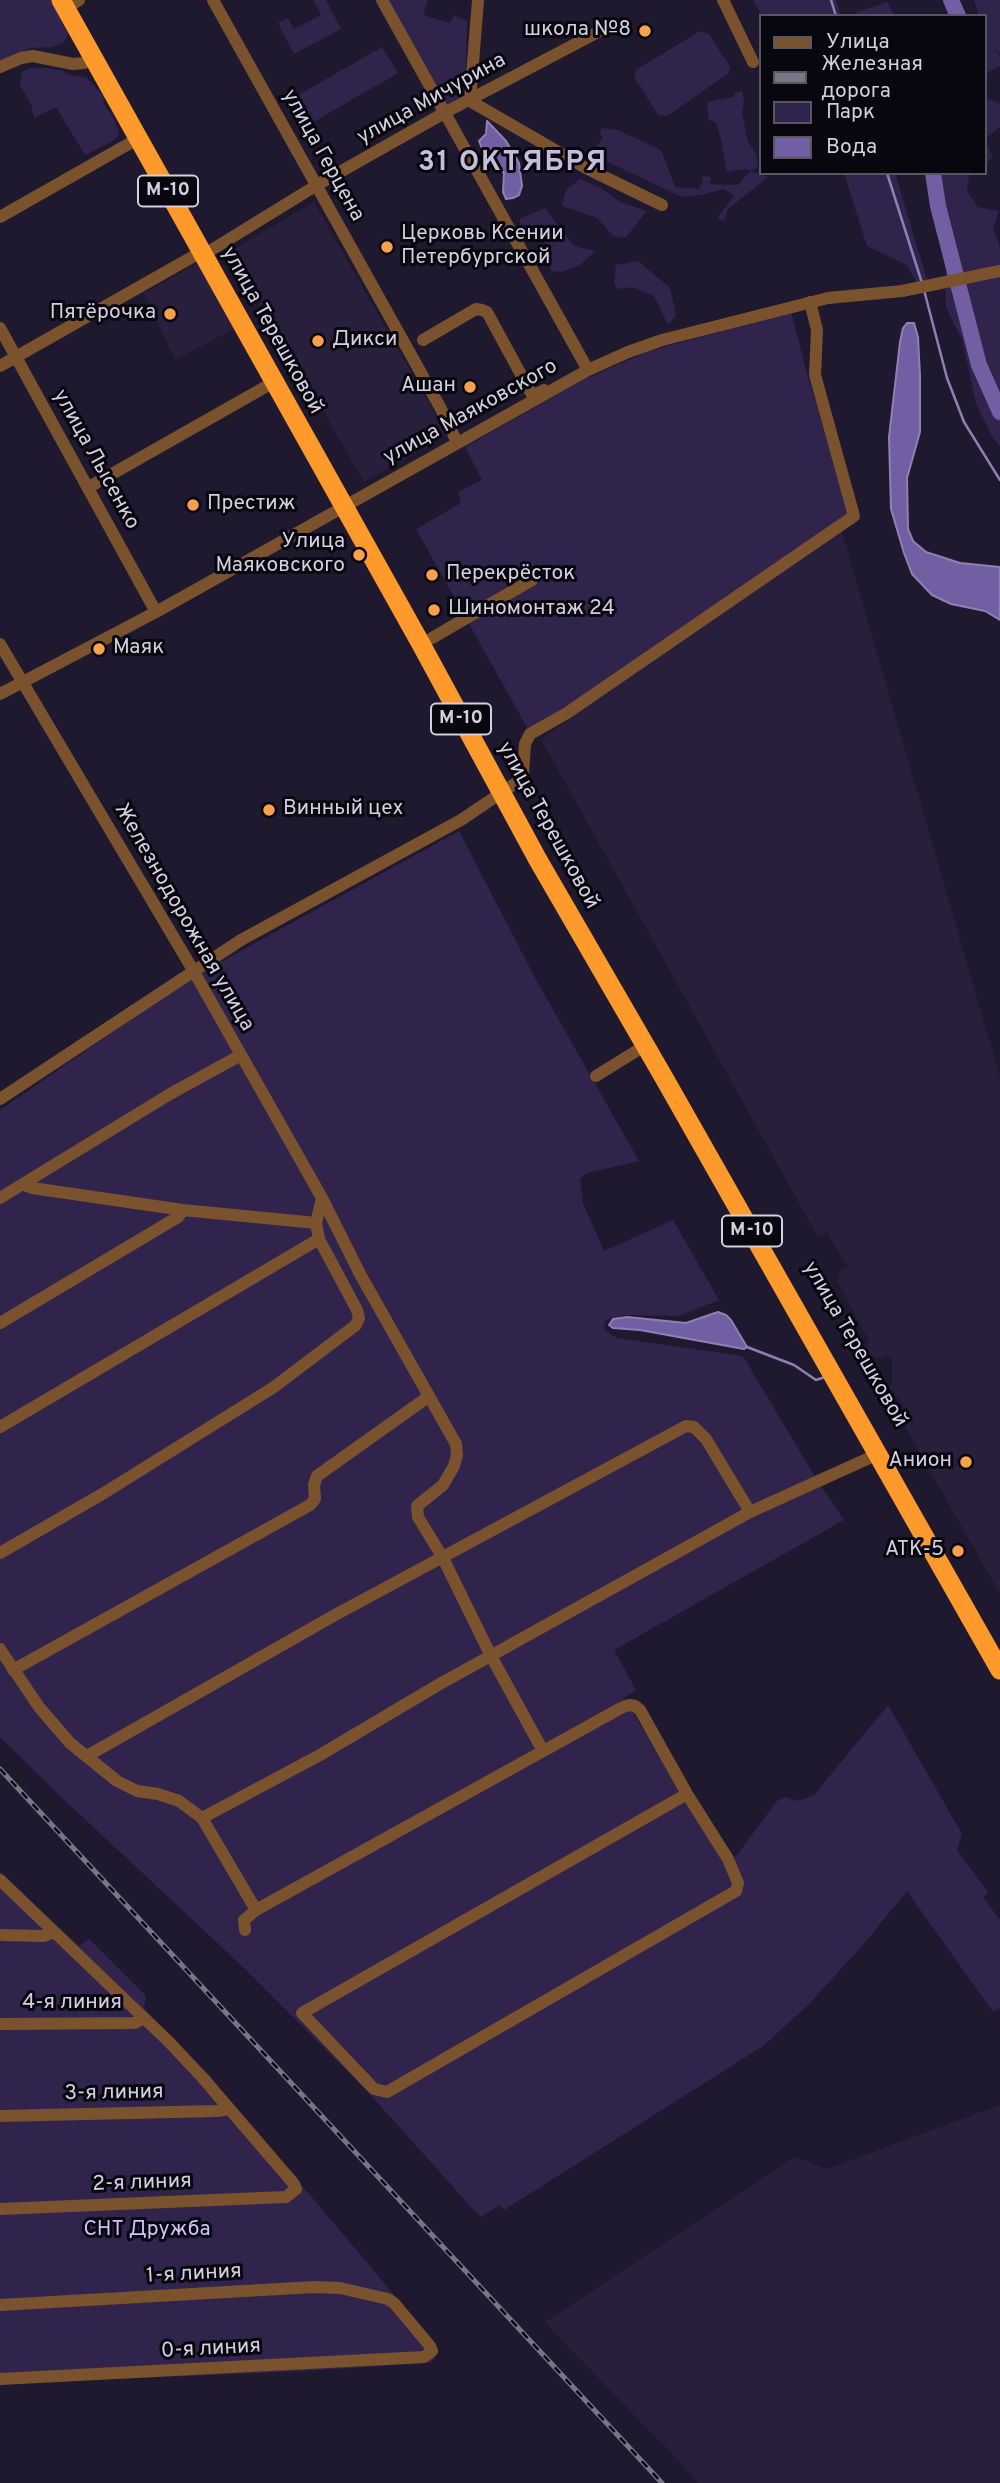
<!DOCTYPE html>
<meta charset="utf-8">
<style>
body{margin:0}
#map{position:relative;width:1000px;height:2483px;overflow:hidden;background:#1f192f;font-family:Overpass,sans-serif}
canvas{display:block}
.legend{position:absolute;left:759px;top:14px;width:228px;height:161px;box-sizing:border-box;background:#08060f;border:2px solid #595662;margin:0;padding:9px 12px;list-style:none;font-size:21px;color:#d2cfde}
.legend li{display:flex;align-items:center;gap:14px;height:35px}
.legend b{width:35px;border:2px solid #595662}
</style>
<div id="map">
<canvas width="1000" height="2483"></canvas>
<ul class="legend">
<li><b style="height:9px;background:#7b522e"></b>Улица</li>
<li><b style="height:9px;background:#797587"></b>Железная дорога</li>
<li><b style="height:19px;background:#30244c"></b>Парк</li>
<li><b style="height:19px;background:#725ea2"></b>Вода</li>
</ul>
</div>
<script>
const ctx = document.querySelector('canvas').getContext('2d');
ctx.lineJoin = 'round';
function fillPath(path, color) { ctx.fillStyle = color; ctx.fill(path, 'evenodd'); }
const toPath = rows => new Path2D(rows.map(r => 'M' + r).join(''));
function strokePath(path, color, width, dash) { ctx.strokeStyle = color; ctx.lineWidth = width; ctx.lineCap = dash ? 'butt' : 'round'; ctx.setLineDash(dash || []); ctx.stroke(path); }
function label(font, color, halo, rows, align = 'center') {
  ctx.font = font + ' Overpass,sans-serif'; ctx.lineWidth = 6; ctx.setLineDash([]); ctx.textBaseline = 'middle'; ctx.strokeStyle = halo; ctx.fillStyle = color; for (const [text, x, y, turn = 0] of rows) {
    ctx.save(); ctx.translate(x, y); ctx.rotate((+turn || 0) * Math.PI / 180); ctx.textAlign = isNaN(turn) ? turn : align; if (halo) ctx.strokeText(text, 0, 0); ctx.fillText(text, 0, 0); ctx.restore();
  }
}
const built = toPath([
 [314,202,447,435,364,482,231,251],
 [199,262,234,329,175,360,144,293],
 [841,529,1000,1077,1000,1594,900,1418,903,1406,897,1397,893,1397,888,1386,892,1384,892,1356,868,1359,864,1351,869,1341,837,1281,840,1271,847,1267,827,1232,818,1237,541,739],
 [1000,2105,1000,2483,699,2483,545,2322,795,2157,827,2169]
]);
const green = toPath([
 [0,0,51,0,68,34,65,41,53,47,30,48,0,65],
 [313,0,326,0,341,29,294,54,278,23,288,18,294,29,321,15],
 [386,0,428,0,423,15,450,23,454,15,467,21,465,86,461,98,447,107],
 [753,0,836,0,841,16,762,16],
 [974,0,1000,0,1000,53,995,50,1000,56,1000,66,986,73,984,84,984,16,979,16],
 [888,2,894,16,858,16,856,12],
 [700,31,709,34,730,67,729,73,667,116,658,115,634,77,636,70],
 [382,47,398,73,310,124,295,97],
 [30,68,47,68,63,71,70,75,86,77,103,96,104,104,114,118,119,134,113,141,85,155,56,107,34,118,31,104,20,85,22,72],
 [742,91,744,102,742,113,748,142,755,152,758,167,752,170,742,169,727,172,721,140,716,123,709,120,707,102,734,97,734,93],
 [984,97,1000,104,1000,127,986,138,992,157,984,166],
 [601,128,618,130,661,150,675,187,699,189,703,181,702,176,711,177,710,184,738,185,750,171,768,177,728,209,724,221,717,218,734,196,724,189,701,195,682,197,608,162,592,152,603,138,600,134],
 [844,173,895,173,928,283,918,285,907,265,867,246],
 [933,173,973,173,969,176,967,191,978,207,999,211,993,229,1000,247,1000,447,991,435,976,403,962,339,946,307,945,274,953,262,938,206],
 [580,179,601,188,620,202,647,211,625,238,613,236,597,218,562,206,566,190],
 [545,208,574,246,595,251,580,265,561,272,551,271,548,251,540,226,523,233,520,227,520,219],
 [638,261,670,288,676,315,668,325,654,296,633,287,618,289,614,283,616,265],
 [791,312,808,377,849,513,716,608,529,731,416,529,461,503,458,492,482,480,465,447,585,379,649,351],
 [459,831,535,978,639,1161,587,1173,580,1179,583,1203,604,1251,673,1220,719,1300,678,1316,624,1315,608,1319,604,1324,605,1330,617,1338,743,1356,815,1477,844,1520,614,1650,636,1690,624,1698,726,1866,737,1855,777,1801,785,1797,798,1801,814,1795,888,1705,962,1834,957,1850,988,1892,983,1897,1000,1920,1000,2008,993,2012,907,1891,862,1946,808,2005,763,2046,504,2210,500,2205,480,2217,368,2092,242,1966,59,1795,0,1737,0,1110,188,980],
 [0,1871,79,1946,89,1939,146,1996,144,2008,208,2074,433,2341,437,2349,435,2358,430,2363,303,2371,0,2384]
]);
const water = toPath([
 [487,121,506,141,519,163,522,186,519,195,513,198,506,199,503,192,504,173,483,151,479,141,486,134,487,121],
 [907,323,914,323,918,337,920,376,920,432,907,478,908,529,913,541,926,552,960,563,1000,567,1000,620,985,611,951,604,932,595,912,574,904,553,891,509,889,437,900,342,903,328,907,323],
 [718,1312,726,1315,731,1320,747,1347,744,1349,640,1330,613,1328,609,1325,613,1319,627,1317,686,1323,718,1312]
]);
const stream = toPath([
 [831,0,836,16],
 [887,173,922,283],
 [924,290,947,378,964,422,1000,480],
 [747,1347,794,1365,816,1380,825,1377]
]);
const river = toPath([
 [951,0,958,16],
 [933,173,938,206,979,365,1000,412]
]);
const minor = toPath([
 [213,0,440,407,457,442],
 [382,0,588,370],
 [478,0,470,101,586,168,662,205],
 [723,0,753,62],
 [74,3,79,0],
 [0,67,21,58,33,56,73,64,84,63,93,57],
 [0,217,139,138],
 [213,249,317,185,446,112,600,31],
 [0,328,156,612],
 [423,340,476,309,482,310,487,312,531,393,536,394,544,390],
 [0,366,201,252],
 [89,487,274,382],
 [432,638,532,580],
 [0,644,193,970,322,1198,360,1274,456,1444,457,1455,454,1466,443,1485,417,1506,418,1517,443,1558,491,1656,543,1751],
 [0,694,156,612,588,370,628,352,662,340,828,298,902,291,1000,271],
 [596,1076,646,1045],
 [0,1099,241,940,461,820,501,793,516,783,523,774,525,744,530,734,567,713,854,516,815,375,817,330,810,302],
 [24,1185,32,1188,183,1210,316,1223],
 [0,1198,170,1094,241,1055],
 [0,1323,178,1217,183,1210],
 [0,1427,319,1239],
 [0,1553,104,1493,274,1387,356,1325,359,1318,357,1310,319,1239,316,1223,322,1198],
 [0,1649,39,1707,70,1743,117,1781,137,1791,158,1794,179,1801,202,1818,256,1910],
 [13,1670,310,1505,315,1499,314,1485,317,1476,428,1397],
 [87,1756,335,1615,686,1426,694,1427,706,1439,750,1512],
 [202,1818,320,1755,438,1685,750,1512,878,1454],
 [0,1880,169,2042,202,2077,294,2184,296,2189,286,2197,0,2209],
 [245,1930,244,1920,256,1910,621,1708,629,1705,635,1706,640,1710,687,1794,728,1859,738,1883,736,1891,387,2092,374,2089,302,2013,687,1794],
 [0,1935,44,1936,54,1932],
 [0,2024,135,2023,144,2018],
 [0,2116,217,2111,229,2109],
 [0,2305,314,2287,340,2288,388,2299,394,2303,430,2346,432,2351,424,2357,0,2379]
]);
const highway = toPath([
 [61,0,421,644,538,860,663,1076,1000,1670]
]);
const rail = toPath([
 [0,1769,662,2483]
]);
const markers = [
 [645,31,7,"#f8a04b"],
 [387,247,7,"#f8a04b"],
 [170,314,7,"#f8a04b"],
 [318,341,7,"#f8a04b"],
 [470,387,7,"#f8a04b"],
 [193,505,7,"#f8a04b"],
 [359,555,7,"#f8a04b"],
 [432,575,7,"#f8a04b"],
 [434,610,7,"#f8a04b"],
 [99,649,7,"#f8a04b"],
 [269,810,7,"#f8a04b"],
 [966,1462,7,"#f8a04b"],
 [958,1551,7,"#f8a04b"]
];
const shields = [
 [168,191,60],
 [461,719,60],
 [752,1231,60]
];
const shieldNames = [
 ["М-10",168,191],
 ["М-10",461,719],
 ["М-10",752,1231]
];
const poiNames = [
 ["школа №8",631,31,"right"],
 ["Церковь Ксении",401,235],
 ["Петербургской",401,259],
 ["Пятёрочка",156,314,"right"],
 ["Дикси",332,341],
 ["Ашан",456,387,"right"],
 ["Престиж",207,505],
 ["Улица",345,543,"right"],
 ["Маяковского",345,567,"right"],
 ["Перекрёсток",446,575],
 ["Шиномонтаж 24",448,610],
 ["Маяк",113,649],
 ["Винный цех",283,810],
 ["Анион",952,1462,"right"],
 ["АТК-5",944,1551,"right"]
];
const streetNames = [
 ["улица Мичурина",432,100,-29],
 ["улица Герцена",322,156,61],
 ["улица Терешковой",271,331,61],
 ["улица Маяковского",471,413,-29],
 ["улица Лысенко",95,460,61],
 ["улица Терешковой",547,826,61],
 ["Железнодорожная улица",183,918,60],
 ["улица Терешковой",854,1345,60],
 ["4-я линия",72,2004],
 ["3-я линия",114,2094,-1],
 ["2-я линия",142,2184,-2],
 ["1-я линия",194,2275,-3],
 ["0-я линия",211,2350,-3]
];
const parkNames = [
 ["СНТ Дружба",147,2231]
];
const districtNames = [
 ["31 ОКТЯБРЯ",513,164]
];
fillPath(built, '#271f3b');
fillPath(green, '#30244c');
fillPath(water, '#725ea2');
strokePath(water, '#8f80b4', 2);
strokePath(stream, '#8f80b4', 2.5);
strokePath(river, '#725ea2', 16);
strokePath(minor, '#7b522e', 12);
strokePath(highway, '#fe992b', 19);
strokePath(rail, '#797587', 5);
strokePath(rail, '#08060f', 2.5, [8]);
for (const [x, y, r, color] of markers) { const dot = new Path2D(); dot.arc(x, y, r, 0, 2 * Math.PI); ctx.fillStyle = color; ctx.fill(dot); strokePath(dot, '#08060f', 2.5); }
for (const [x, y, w] of shields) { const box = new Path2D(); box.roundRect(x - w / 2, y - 15.5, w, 31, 5); ctx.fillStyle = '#08060f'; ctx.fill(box); strokePath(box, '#d2cfde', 2); }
label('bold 19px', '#d2cfde', null, shieldNames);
label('21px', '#d2cfde', '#08060f', poiNames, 'left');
label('21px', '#d2cfde', '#08060f', streetNames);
label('21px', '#d1c2fc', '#08060f', parkNames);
ctx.letterSpacing = '2px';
label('bold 28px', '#c4bedb', '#08060f', districtNames);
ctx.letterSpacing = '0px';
</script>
